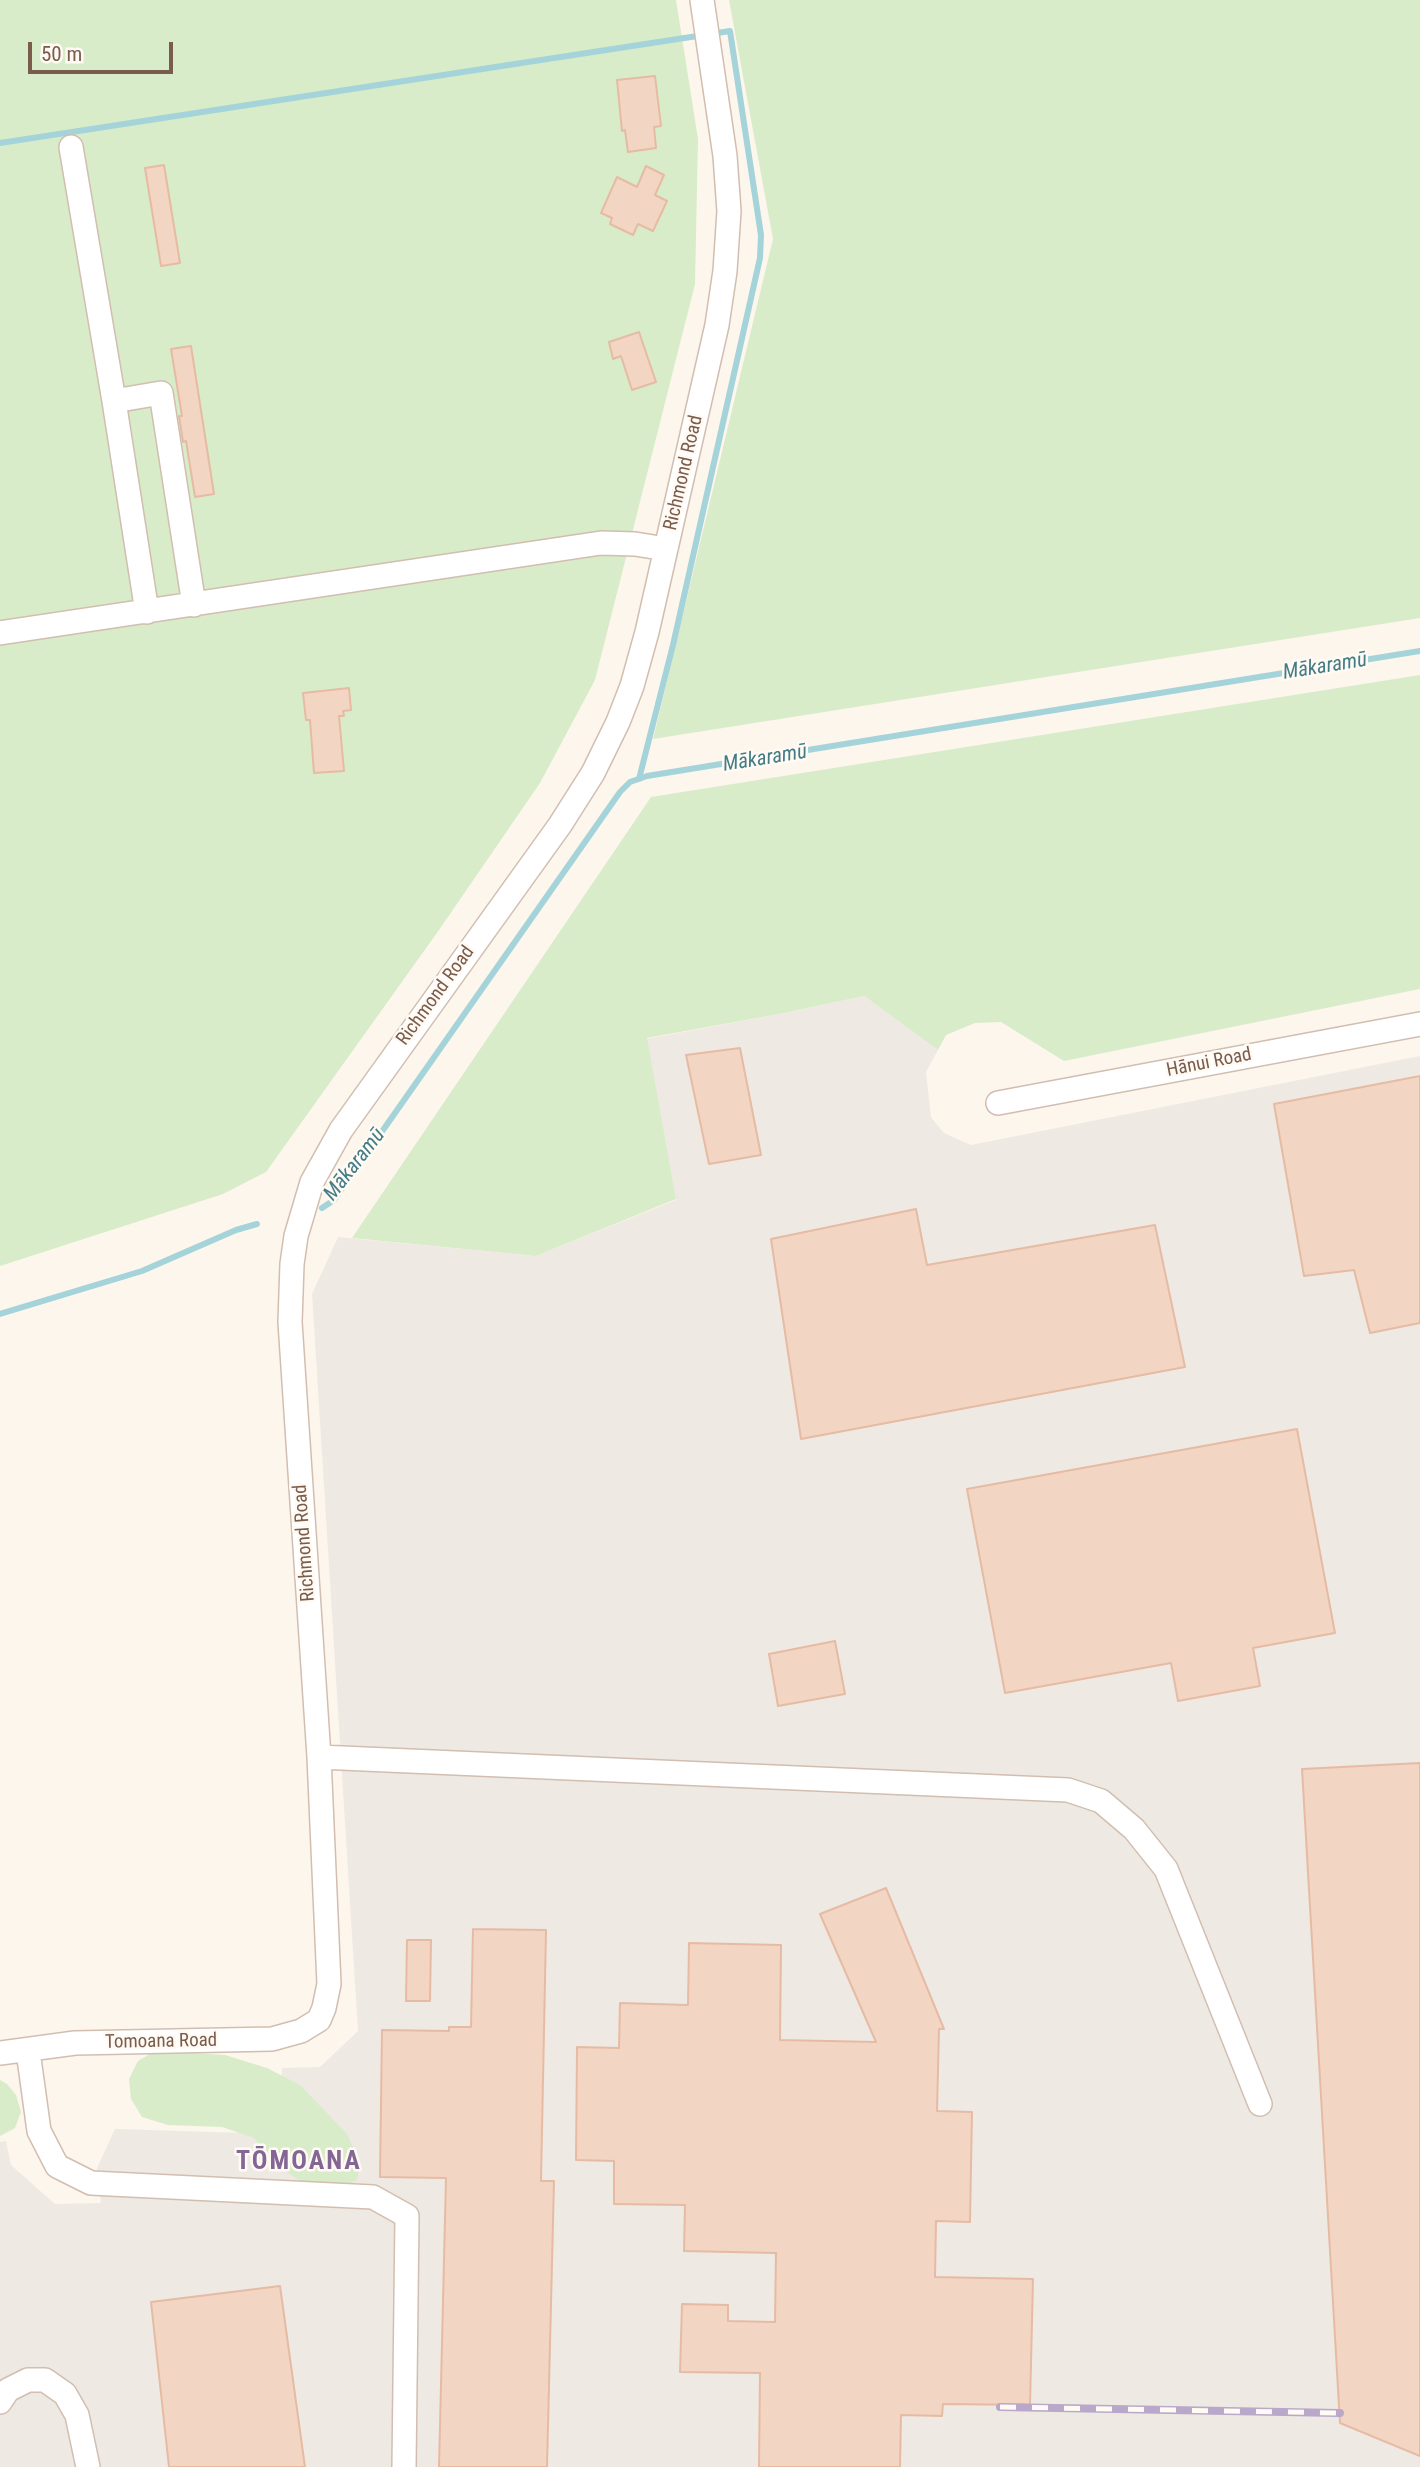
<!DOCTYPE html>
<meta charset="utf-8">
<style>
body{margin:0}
#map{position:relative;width:1420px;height:2467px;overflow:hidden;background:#fdf6ec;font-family:"Roboto Condensed",sans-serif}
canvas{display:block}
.scale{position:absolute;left:28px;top:42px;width:145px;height:32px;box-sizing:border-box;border:4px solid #7a5c4d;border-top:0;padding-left:9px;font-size:21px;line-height:24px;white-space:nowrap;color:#7a5c4d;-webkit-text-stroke:5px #fffaf3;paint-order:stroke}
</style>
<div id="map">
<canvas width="1420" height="2467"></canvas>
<div class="scale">50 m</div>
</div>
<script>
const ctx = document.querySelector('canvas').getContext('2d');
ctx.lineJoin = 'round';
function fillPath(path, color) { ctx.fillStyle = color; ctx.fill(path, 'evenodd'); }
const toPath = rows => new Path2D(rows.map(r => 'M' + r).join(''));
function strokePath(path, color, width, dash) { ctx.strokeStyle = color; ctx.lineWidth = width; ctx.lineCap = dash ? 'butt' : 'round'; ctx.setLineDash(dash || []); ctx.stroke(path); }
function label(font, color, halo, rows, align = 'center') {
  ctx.font = font + ' "Roboto Condensed",sans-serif'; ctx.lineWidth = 5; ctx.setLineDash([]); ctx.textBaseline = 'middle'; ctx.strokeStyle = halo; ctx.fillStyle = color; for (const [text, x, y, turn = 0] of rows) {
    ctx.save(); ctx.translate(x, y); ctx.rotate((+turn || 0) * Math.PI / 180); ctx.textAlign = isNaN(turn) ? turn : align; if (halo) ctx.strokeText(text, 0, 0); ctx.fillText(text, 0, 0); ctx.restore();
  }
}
const industrial = toPath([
 [864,996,938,1050,926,1072,931,1117,944,1133,971,1145,1420,1056,1420,2467,0,2467,0,2142,6,2141,11,2165,55,2204,101,2203,97,2168,115,2129,279,2134,282,2068,320,2067,358,2031,312,1294,338,1237,536,1256,676,1200,646,1039,779,1014]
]);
const green = toPath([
 [0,0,676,0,698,139,695,284,595,680,540,783,439,930,266,1172,223,1194,0,1266],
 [729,0,1420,0,1420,618,653,739,773,239],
 [1420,675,1420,989,1064,1061,1001,1022,975,1023,946,1035,938,1050,864,996,779,1014,647,1038,676,1199,536,1256,352,1238,651,797],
 [155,2051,225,2055,267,2068,300,2085,347,2134,361,2165,356,2181,332,2189,307,2185,282,2169,254,2138,222,2127,168,2125,142,2117,131,2099,129,2079,138,2061],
 [0,2080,7,2084,16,2095,21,2112,15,2128,0,2136]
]);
const stream = toPath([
 [0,143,730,31,761,235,760,258,673,645,639,779],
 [322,1208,334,1200,620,792,630,782,647,776,1420,651],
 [0,1314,142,1271,236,1230,257,1224]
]);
const building = toPath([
 [655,76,661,126,654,127,656,148,628,152,625,130,622,131,617,80,655,76],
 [164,165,180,263,161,266,145,168,164,165],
 [646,166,664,175,655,195,667,201,653,231,638,224,633,235,610,224,612,218,601,213,617,177,637,187,646,166],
 [639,332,656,382,632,390,621,356,613,359,609,342,639,332],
 [191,346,214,494,195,497,186,441,183,442,179,416,182,416,171,349,191,346],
 [349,688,351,710,343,711,344,716,339,716,344,771,314,773,310,720,306,720,303,693,349,688],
 [740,1048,761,1155,709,1164,686,1055,740,1048],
 [1420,1076,1420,1323,1370,1333,1354,1270,1304,1276,1274,1104,1420,1076],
 [916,1209,927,1265,1155,1225,1185,1367,801,1439,771,1239,916,1209],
 [1297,1429,1335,1633,1253,1648,1260,1686,1178,1701,1171,1663,1005,1693,967,1489,1297,1429],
 [835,1641,845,1694,778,1706,769,1654,835,1641],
 [1420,1763,1420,2456,1340,2423,1302,1769,1420,1763],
 [886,1888,944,2029,939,2029,937,2111,972,2112,970,2222,936,2221,935,2277,1033,2279,1030,2405,943,2404,942,2416,901,2415,900,2467,759,2467,760,2373,680,2372,682,2304,728,2305,728,2321,775,2322,776,2253,684,2251,685,2205,614,2204,614,2161,576,2160,577,2047,619,2048,620,2003,688,2005,689,1943,781,1945,780,2040,876,2042,820,1914,886,1888],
 [473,1929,546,1930,541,2181,554,2181,547,2467,439,2467,446,2178,380,2177,382,2030,449,2031,449,2027,471,2027,473,1929],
 [407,1940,431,1940,430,2001,406,2001,407,1940],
 [280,2286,305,2467,169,2467,151,2302,280,2286]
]);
const minor = toPath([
 [71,147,114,401],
 [147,612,114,401,161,393,194,605],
 [0,633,601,543,635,544,666,549],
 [998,1103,1420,1024],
 [319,1757,1068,1790,1101,1801,1134,1829,1166,1869,1260,2104],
 [28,2051,39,2131,57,2166,91,2183,373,2197,407,2216,404,2467],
 [0,2053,75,2043,272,2039,301,2031,319,2020,324,2008,329,1984,319,1757,290,1322,292,1264,296,1236,312,1182,341,1130,560,825,593,773,618,722,632,686,647,632,717,325,725,271,729,211,725,156,702,0],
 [0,2402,8,2390,28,2380,45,2380,65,2394,77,2415,88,2467]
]);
const rail = toPath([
 [1000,2407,1340,2413]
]);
const streetNames = [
 ["Richmond Road",684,473,-77],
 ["Richmond Road",436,996,-54],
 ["Hānui Road",1209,1063,-11],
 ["Richmond Road",305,1543,-94],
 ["Tomoana Road",161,2042,-1]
];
const waterNames = [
 ["Mākaramū",1325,667,-9],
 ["Mākaramū",765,759,-9],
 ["Mākaramū",355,1165,-52]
];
const districtNames = [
 ["TŌMOANA",299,2162]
];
fillPath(industrial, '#efe9e4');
fillPath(green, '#d8ecc9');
strokePath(stream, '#a5d3da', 6);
fillPath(building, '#f3d5c3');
strokePath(building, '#e6bba3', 2);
strokePath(minor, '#d1beb0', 26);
strokePath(minor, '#fff', 23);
strokePath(rail, '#b9a8c9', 8);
strokePath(rail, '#fffaf3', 5, [16]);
label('19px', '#7a5c4d', '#fffaf3', streetNames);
label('italic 21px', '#437c86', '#fffaf3', waterNames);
ctx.letterSpacing = '2px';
label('bold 26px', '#846695', '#fffaf3', districtNames);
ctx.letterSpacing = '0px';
</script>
